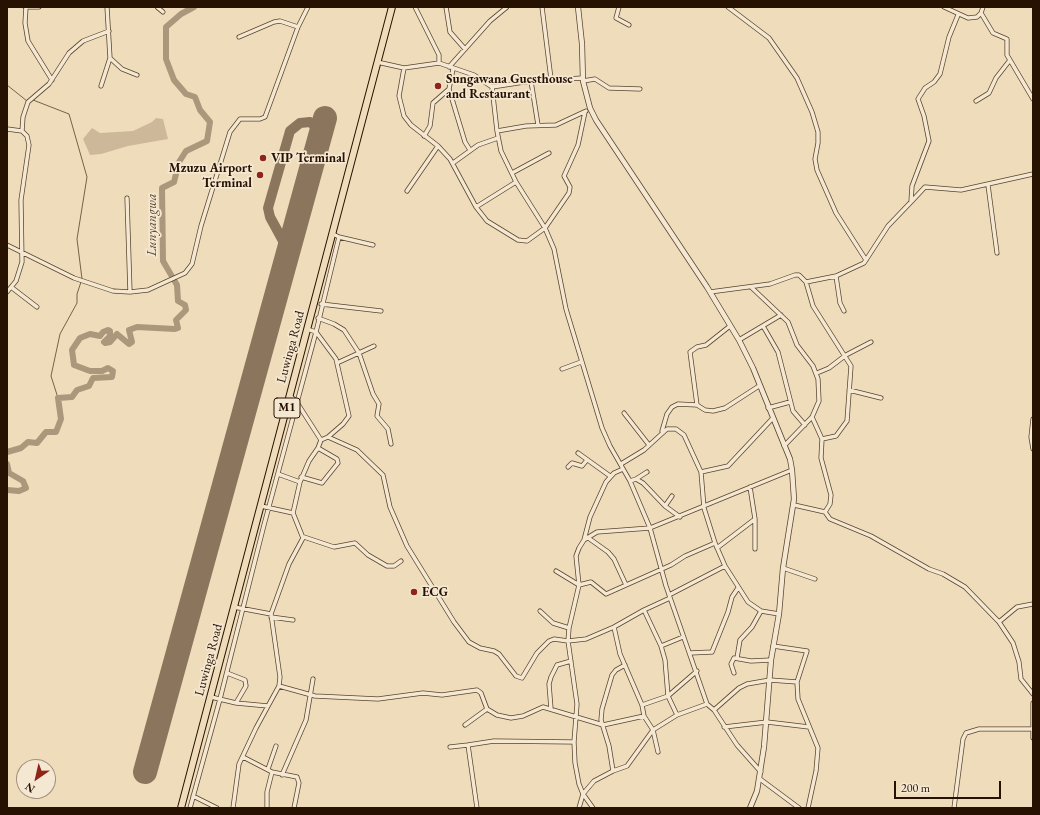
<!DOCTYPE html>
<style>
body{margin:0}
#map{position:relative;width:1040px;height:815px;overflow:hidden;background:#efdcba;font-family:"EB Garamond",serif}
canvas{display:block}
.frame{position:absolute;inset:0;border:8px solid #271100;pointer-events:none}
.north{position:absolute;left:16px;top:759px;width:40px;height:40px;box-sizing:border-box;background:#f5e8d2;border:1px solid #a3927e;border-radius:50%;rotate:214deg;font-size:11px;font-weight:700;line-height:16px;text-align:center;color:#271100}
.north::after{content:'';display:block;margin:auto;width:14px;height:18px;background:#8f2418;clip-path:polygon(50% 0,100% 100%,50% 72%,0 100%)}
.scale{position:absolute;left:894px;top:781px;width:107px;height:18px;box-sizing:border-box;border:2px solid #271100;border-top:0;padding-left:5px;font-size:12px;line-height:14px;white-space:nowrap;color:#271100;-webkit-text-stroke:3px #f5e8d2;paint-order:stroke}
</style>
<div id="map">
<canvas width="1040" height="815"></canvas>
<div class="frame"></div>
<div class="north">N</div>
<div class="scale">200 m</div>
</div>
<script>
const ctx = document.querySelector('canvas').getContext('2d');
ctx.lineJoin = 'round';
function fillPath(path, color) { ctx.fillStyle = color; ctx.fill(path, 'evenodd'); }
const toPath = rows => new Path2D(rows.map(r => 'M' + r).join(''));
function strokePath(path, color, width, dash) { ctx.strokeStyle = color; ctx.lineWidth = width; ctx.lineCap = dash ? 'butt' : 'round'; ctx.setLineDash(dash || []); ctx.stroke(path); }
function label(font, color, halo, rows, align = 'center') {
  ctx.font = font + ' "EB Garamond",serif'; ctx.lineWidth = 3.5; ctx.setLineDash([]); ctx.textBaseline = 'middle'; ctx.strokeStyle = halo; ctx.fillStyle = color; for (const [text, x, y, turn = 0] of rows) {
    ctx.save(); ctx.translate(x, y); ctx.rotate((+turn || 0) * Math.PI / 180); ctx.textAlign = isNaN(turn) ? turn : align; if (halo) ctx.strokeText(text, 0, 0); ctx.fillText(text, 0, 0); ctx.restore();
  }
}
const green = toPath([
 [156,118,163,119,168,139,128,146,101,154,90,155,83,139,92,128,100,133,133,131,152,122]
]);
const stream = toPath([
 [7,85,27,101],
 [33,100,69,114,87,177,77,239,82,279],
 [58,398,51,376,60,334,77,303,77,294,81,282]
]);
const river = toPath([
 [7,452,21,448,28,442,37,443,46,432,56,432,61,419,58,398,72,397,77,390,89,386,93,378,112,377,113,371,108,368,102,371,90,371,74,365,72,350,80,338,90,334,100,336,103,332,108,330,110,331,110,336,104,342,105,343,110,342,117,334,129,344,132,342,129,330,137,327,175,329,178,328,176,320,186,310,185,305,178,301,177,285,163,261,162,188,174,182,179,162,186,151,207,141,210,122,200,110,195,97,186,94,174,80,166,59,166,27,181,14,194,7],
 [7,464,9,473,23,481,26,488,19,491,7,490]
]);
const taxiway = toPath([
 [281,235,288,234,294,228],
 [288,250,270,217,268,208,290,131,300,123,310,122,316,127,320,136]
]);
const runway = toPath([
 [145,772,325,118]
]);
const minor = toPath([
 [25,7,39,7],
 [26,7,25,23,28,41,52,80],
 [157,7,163,12],
 [415,7,439,55,439,63],
 [446,7,450,32,465,49],
 [542,7,551,79],
 [619,7,616,18,629,25],
 [728,7,769,38,797,78,812,112,818,132,818,143,815,159,817,170,836,213,866,260],
 [944,7,968,18,977,17,981,13],
 [983,7,981,13,993,33,1007,39,1007,55,1033,99],
 [239,37,274,22,280,21,298,27],
 [110,58,122,69,137,75],
 [377,62,404,68,439,63,474,75,492,87,497,131,501,151,516,182,545,228,554,249,566,309,602,428,610,446,630,481,650,528,666,586,707,704,714,710,737,745,761,772],
 [449,67,490,21,507,7],
 [404,68,399,96,404,116,411,125,438,146,450,159,476,207,516,182],
 [453,69,449,89,465,142,470,150],
 [531,81,538,125],
 [583,81,595,79,609,88,640,89],
 [101,86,110,58,107,7],
 [492,87,531,81,583,78],
 [976,101,989,93,996,78,1010,60],
 [7,129,22,131,27,136,29,145,21,200,22,262,16,281,7,292],
 [22,131,23,117,28,102,49,84,69,53,83,41,109,31],
 [497,131,526,126,556,125,586,111],
 [424,136,430,126,433,103,449,89],
 [453,163,478,145,498,138],
 [512,173,549,153],
 [988,185,997,253],
 [407,191,438,146],
 [127,198,130,292],
 [911,202,925,187,961,190,1033,174],
 [476,207,487,221,518,240,527,241,545,228,569,193,570,187,564,176,578,145,585,112],
 [339,237,373,245],
 [7,245,74,278,113,291,130,292,148,290,185,273,192,264,201,226,230,132,240,119,260,119,265,117,298,27,308,7],
 [836,276,840,303,844,311],
 [806,282,813,306,851,366,847,421,836,436,822,439],
 [11,287,37,307],
 [751,287,788,322,797,345,813,366,818,379,819,401,812,417,784,446],
 [710,292,770,284,795,275,799,275,806,282,836,276,864,263,888,226,911,202,912,186,929,141,924,116,918,99,925,88,934,82,940,74,949,37,958,15],
 [321,304,381,311],
 [318,318,334,324,344,330,359,353,373,394,379,404,377,416,388,429,391,444],
 [763,326,778,352,793,411,805,425],
 [739,340,781,315],
 [337,363,374,346],
 [562,369,581,362],
 [817,373,829,368,846,355,871,342],
 [849,390,881,398],
 [290,396,296,401,321,440],
 [697,405,690,352,697,347,706,345,730,326],
 [768,408,790,402],
 [624,413,649,445],
 [812,417,822,439,821,458,831,495,830,504,825,512],
 [1033,419,1031,437,1033,449],
 [662,431,667,414,672,407,678,404,697,405,705,410,713,411,725,408,759,386],
 [328,437,357,450,383,475,390,507,407,546,454,622,469,642,480,648,494,651,499,654,516,676,522,678,537,653,549,641,554,639,568,641,586,639,614,627],
 [578,453,610,476],
 [621,464,644,450,667,429,676,429,684,435,701,472,704,508,715,543,725,566,748,602,761,611,779,614],
 [568,467,572,463,582,466,587,460],
 [701,472,728,466,772,419],
 [278,474,300,482],
 [301,477,322,483,338,463,337,459,318,448],
 [636,479,647,472],
 [630,481,636,479,643,483,665,506,680,517],
 [750,487,755,519,755,549],
 [794,505,825,512,830,519,871,536,929,569,943,574,965,587,999,622,1013,643,1019,662,1021,679,1033,694],
 [261,506,293,513],
 [665,506,672,496],
 [304,537,334,547,355,543,368,555,387,566,394,566,401,561],
 [587,537,608,552,614,559,626,585],
 [584,540,590,517,606,482,614,473,623,469],
 [717,548,755,519],
 [783,568,815,579],
 [556,571,579,585,591,582,606,594,671,565,685,556,715,543],
 [669,595,725,566],
 [670,598,644,610,614,627,620,654,642,705,644,716,653,730,677,715,707,704],
 [234,607,271,614],
 [644,610,661,646,665,660,668,696,677,715],
 [540,611,553,623,569,628],
 [271,617,293,620],
 [999,622,1017,607,1033,604],
 [661,646,683,637],
 [773,646,807,651,797,682],
 [690,653,712,652,728,612,732,597,738,588],
 [737,658,740,640,752,627,761,611],
 [227,673,245,680,246,686,236,703],
 [734,673,731,664,734,658,751,661,771,660],
 [279,686,315,696,378,699,423,693,442,695,477,690,481,693,487,709],
 [211,697,236,703,268,706],
 [1033,703,1033,738],
 [642,705,668,696,697,671],
 [551,709,549,684,551,677,557,665,571,661],
 [714,710,739,688,747,684,770,680,797,682,798,699,818,748,816,771,808,808],
 [465,725,487,709,497,715,511,718,523,716,543,707,603,725,644,716],
 [724,727,767,722,809,727],
 [653,730,627,766,613,771,594,781,583,794,579,784,575,763,574,742,577,704,568,641,569,628,579,585,576,556,579,548,584,540,597,532,650,528,792,470],
 [653,730,658,752],
 [450,747,468,745],
 [243,757,272,772,297,777,299,783,294,808],
 [268,769,276,746],
 [613,771,609,746,601,720,602,709,612,675,616,670,625,665],
 [282,775,306,720,313,679],
 [760,779,799,808],
 [193,796,217,808],
 [190,808,220,699,264,525,316,332,339,237,333,234],
 [233,808,239,764,256,728,279,686,280,677,271,614,289,564,303,538,293,513,300,482,309,461,318,448,321,440,328,437,343,424,349,416,336,359,316,332,307,329],
 [267,808,267,792,272,772],
 [477,808,468,745,494,741,574,742],
 [579,808,583,794,593,808],
 [954,808,963,739,966,733,979,729,1032,729]
]);
const tertiary = toPath([
 [578,7,582,44,583,81,590,108,596,120,707,287,739,340,753,368,790,459,792,470,794,499,783,568,779,614,771,660,764,747,757,791,750,808]
]);
const trunk = toPath([
 [181,808,392,7]
]);
const markers = [
 [438,86,4,"#8f2418"],
 [263,158,4,"#8f2418"],
 [260,175,4,"#8f2418"],
 [414,592,4,"#8f2418"]
];
const shields = [
 [287,408,26]
];
const shieldNames = [
 ["M1",287,408]
];
const poiNames = [
 ["Sungawana Guesthouse",446,79],
 ["and Restaurant",446,94],
 ["VIP Terminal",271,158],
 ["Mzuzu Airport",252,168,"right"],
 ["Terminal",252,183,"right"],
 ["ECG",422,592]
];
const streetNames = [
 ["Luwinga Road",291,347,-75],
 ["Luwinga Road",209,660,-75]
];
const waterNames = [
 ["Lunyangwa",152,225,-90]
];
fillPath(green, '#cdb99a');
strokePath(stream, '#76614a', 1);
strokePath(river, '#ab977b', 6);
strokePath(taxiway, '#8b765d', 10);
strokePath(runway, '#8b765d', 24);
strokePath(minor, '#59442e', 5);
strokePath(tertiary, '#59442e', 6);
strokePath(trunk, '#271100', 8);
strokePath(minor, '#f5e8d2', 3.5);
strokePath(tertiary, '#f5e8d2', 4.5);
strokePath(trunk, '#efdcba', 6);
for (const [x, y, r, color] of markers) { const dot = new Path2D(); dot.arc(x, y, r, 0, 2 * Math.PI); ctx.fillStyle = color; ctx.fill(dot); strokePath(dot, '#f5e8d2', 1.5); }
for (const [x, y, w] of shields) { const box = new Path2D(); box.roundRect(x - w / 2, y - 10, w, 20, 3); ctx.fillStyle = '#f5e8d2'; ctx.fill(box); strokePath(box, '#271100', 1); }
label('bold 12px', '#271100', null, shieldNames);
label('bold 13px', '#271100', '#f5e8d2', poiNames, 'left');
label('13px', '#271100', '#f5e8d2', streetNames);
label('italic 14px', '#624d37', '#f5e8d2', waterNames);
</script>
